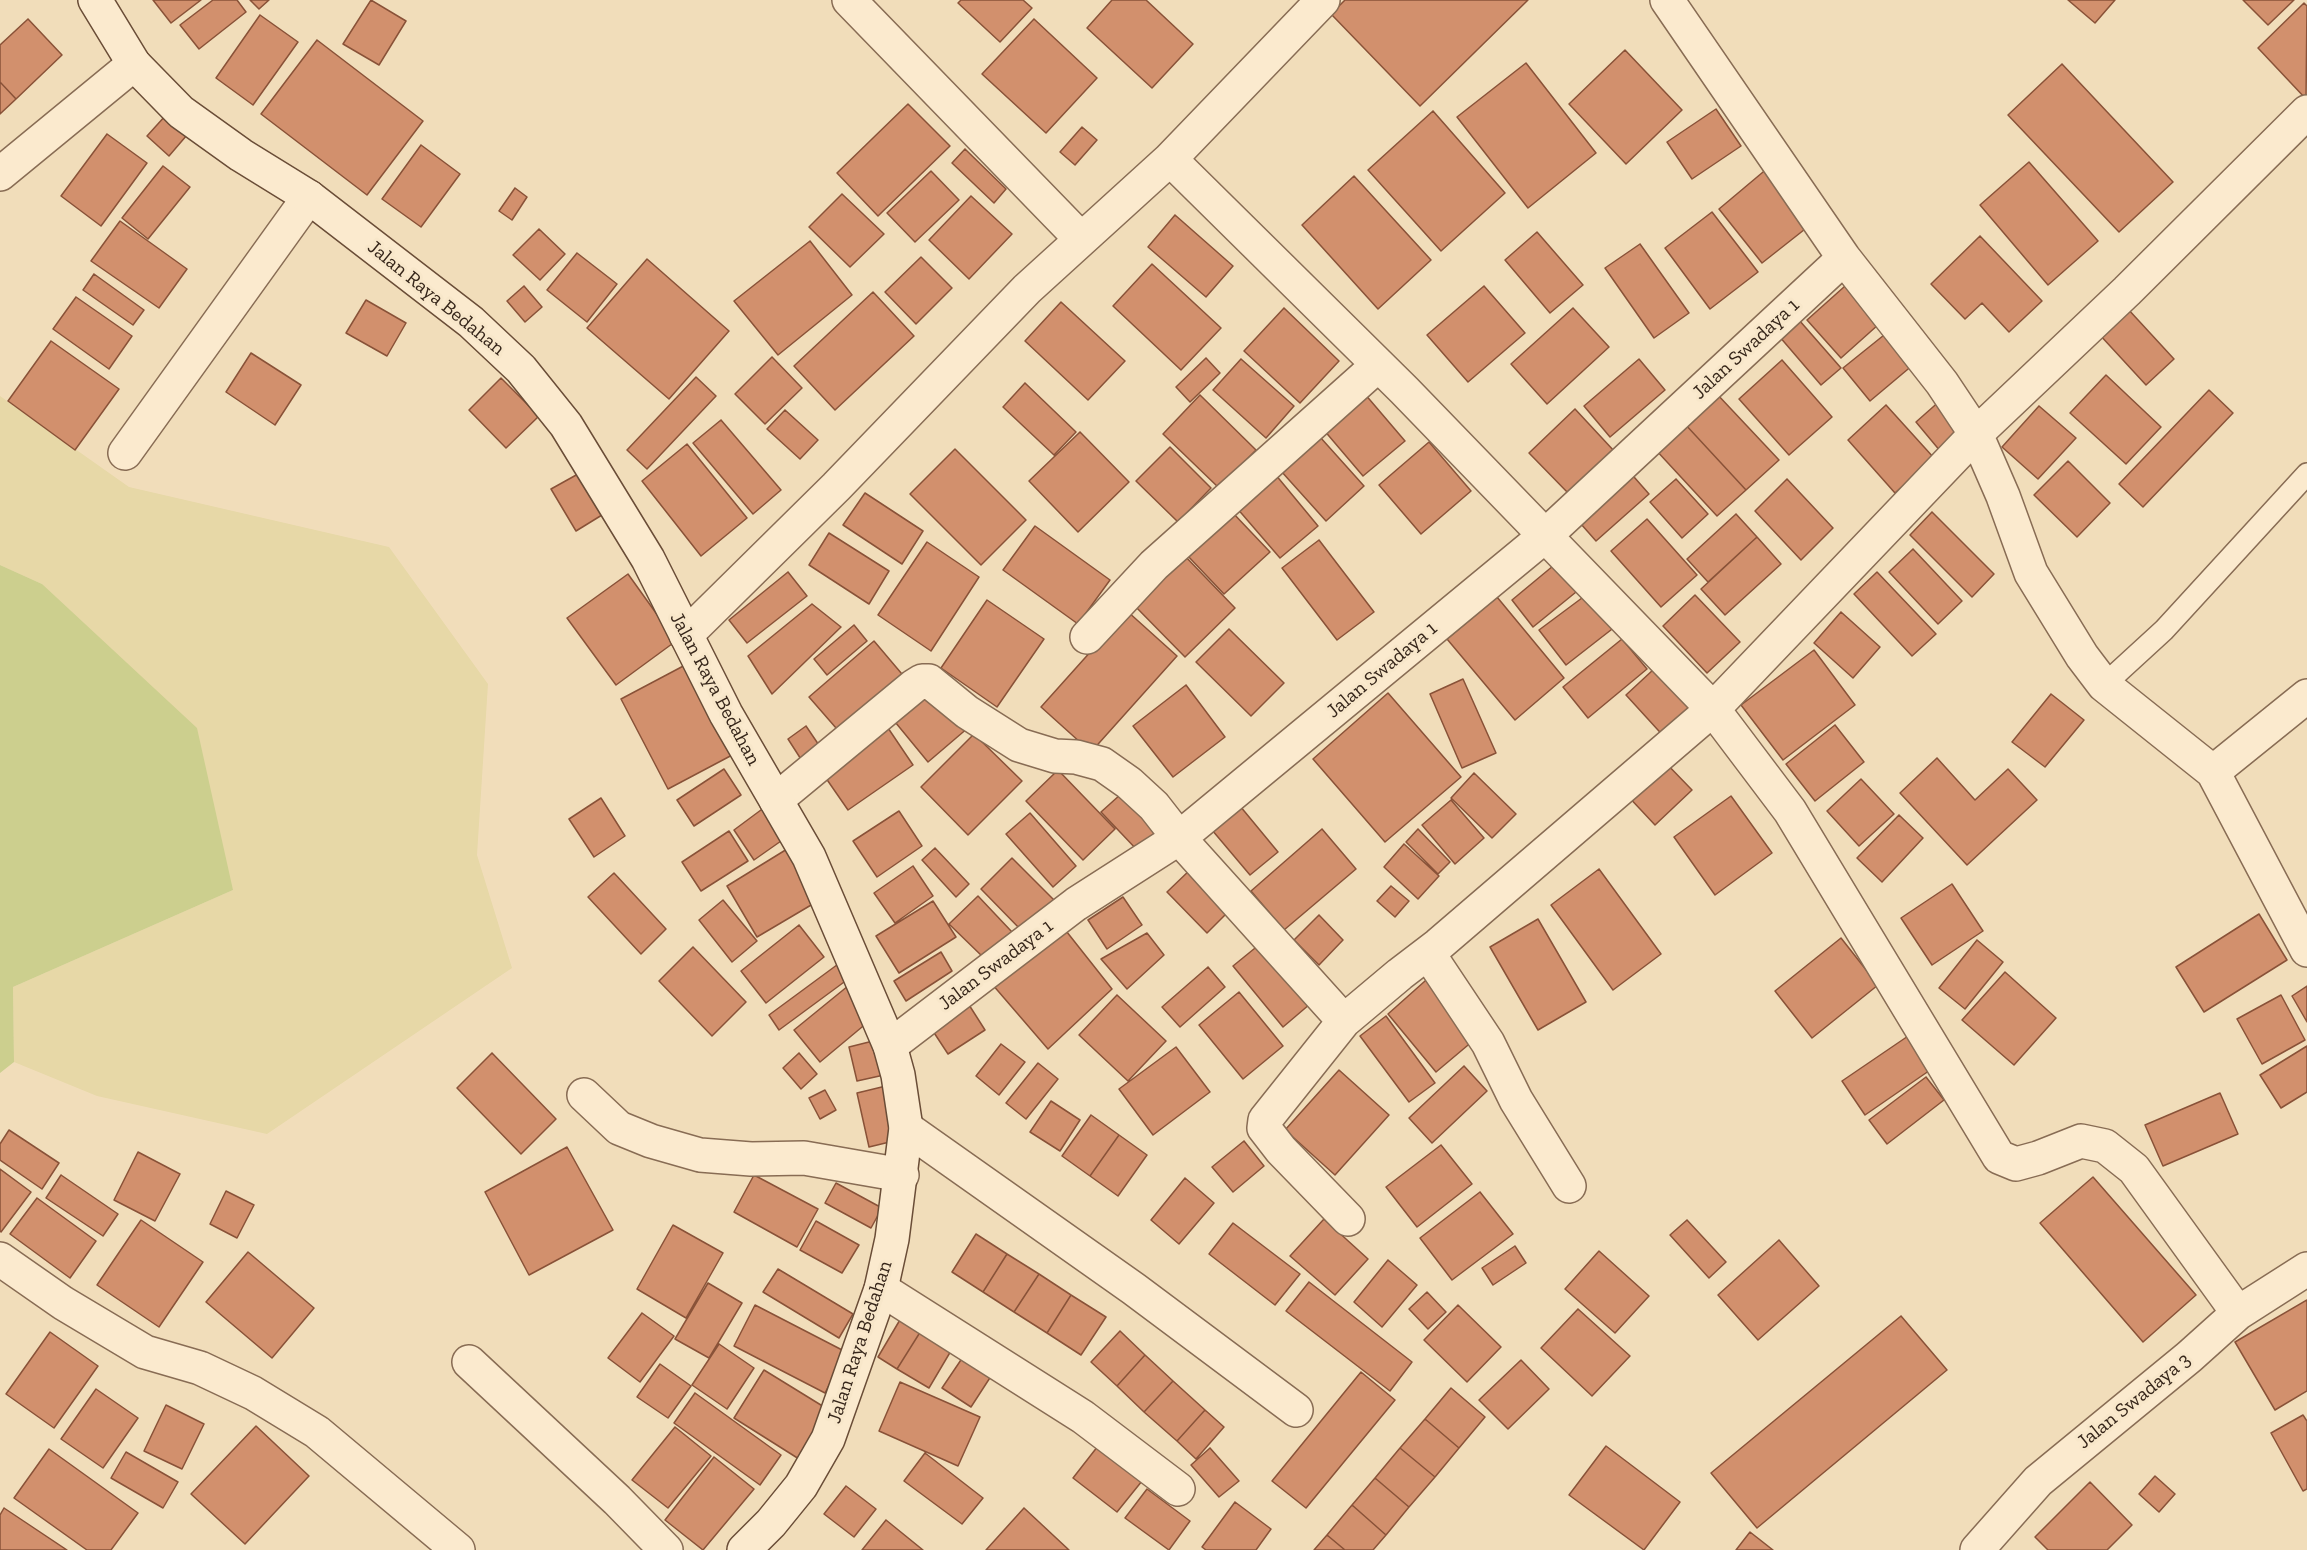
<!DOCTYPE html>
<style>
body{margin:0}
canvas{display:block;background:#f1ddba}
</style>
<canvas width="2307" height="1550"></canvas>
<script>
const ctx = document.querySelector('canvas').getContext('2d');
ctx.lineJoin = 'round';
function fillPath(path, color) { ctx.fillStyle = color; ctx.fill(path, 'evenodd'); }
const toPath = rows => new Path2D(rows.map(r => 'M' + r).join(''));
function strokePath(path, color, width, dash) { ctx.strokeStyle = color; ctx.lineWidth = width; ctx.lineCap = dash ? 'butt' : 'round'; ctx.setLineDash(dash || []); ctx.stroke(path); }
function label(font, color, halo, rows, align = 'center') {
  ctx.font = font + ' "Zilla Slab",serif'; ctx.lineWidth = 6; ctx.setLineDash([]); ctx.textBaseline = 'middle'; ctx.strokeStyle = halo; ctx.fillStyle = color; for (const [text, x, y, turn = 0] of rows) {
    ctx.save(); ctx.translate(x, y); ctx.rotate((+turn || 0) * Math.PI / 180); ctx.textAlign = isNaN(turn) ? turn : align; if (halo) ctx.strokeText(text, 0, 0); ctx.fillText(text, 0, 0); ctx.restore();
  }
}
const farmland = toPath([
 [0,396,129,487,389,547,488,684,477,855,512,968,267,1134,97,1096,14,1062,13,987,233,890,42,584,0,565]
]);
const green = toPath([
 [0,565,42,584,197,728,233,890,13,987,14,1062,0,1073]
]);
const building = toPath([
 [153,0,201,0,171,23,153,0],
 [213,0,237,0,246,12,199,49,180,25,213,0],
 [250,0,269,0,259,9,250,0],
 [371,0,406,21,379,65,343,44,371,0],
 [961,0,1023,0,1032,8,1000,42,958,3,961,0],
 [1112,0,1146,0,1193,44,1152,88,1087,28,1112,0],
 [1345,0,1528,0,1420,106,1331,14,1345,0],
 [2068,0,2115,0,2095,23,2068,0],
 [2243,0,2294,0,2268,25,2243,0],
 [2304,3,2307,6,2306,99,2258,48,2304,3],
 [260,15,298,42,253,105,216,78,260,15],
 [28,19,62,55,16,99,0,82,0,45,28,19],
 [1034,19,1097,78,1046,133,982,74,1034,19],
 [317,40,423,121,367,195,261,114,317,40],
 [1625,50,1682,110,1626,164,1569,104,1625,50],
 [1526,63,1596,153,1528,208,1457,117,1526,63],
 [2062,64,2173,182,2119,232,2008,115,2062,64],
 [0,82,16,99,0,114,0,82],
 [908,104,950,146,878,216,837,173,908,104],
 [1716,109,1741,146,1692,179,1667,142,1716,109],
 [1433,111,1505,193,1441,251,1368,170,1433,111],
 [166,115,187,135,169,156,147,136,166,115],
 [1082,127,1097,140,1075,165,1060,152,1082,127],
 [107,134,147,163,101,226,61,196,107,134],
 [421,145,460,174,421,227,382,199,421,145],
 [965,149,1006,189,994,203,952,163,965,149],
 [2029,162,2098,241,2048,285,1980,205,2029,162],
 [163,166,190,187,148,239,122,218,163,166],
 [1769,167,1814,222,1762,263,1719,209,1769,167],
 [931,171,959,200,915,242,887,213,931,171],
 [1354,176,1431,260,1378,309,1302,225,1354,176],
 [515,188,527,197,512,220,499,211,515,188],
 [842,194,884,234,850,267,809,227,842,194],
 [971,196,1012,234,969,279,929,240,971,196],
 [1712,212,1758,272,1710,309,1665,248,1712,212],
 [1175,215,1233,266,1206,297,1148,247,1175,215],
 [120,221,187,269,159,308,91,261,120,221],
 [539,229,565,254,540,280,513,255,539,229],
 [1537,232,1583,285,1550,313,1505,260,1537,232],
 [1980,236,2042,301,2009,332,1982,303,1965,319,1931,284,1980,236],
 [810,241,852,295,778,355,734,301,810,241],
 [1640,244,1689,313,1654,338,1605,268,1640,244],
 [577,253,617,284,587,322,547,290,577,253],
 [921,257,952,288,916,324,885,292,921,257],
 [647,259,729,331,669,399,587,328,647,259],
 [1152,264,1221,328,1181,370,1113,306,1152,264],
 [94,274,144,310,133,325,83,290,94,274],
 [1854,278,1888,316,1841,358,1807,320,1854,278],
 [524,286,542,307,525,322,507,301,524,286],
 [1484,286,1525,333,1468,382,1427,335,1484,286],
 [873,292,914,336,835,410,794,366,873,292],
 [76,297,132,336,109,369,53,329,76,297],
 [366,300,406,323,387,356,346,333,366,300],
 [1061,302,1125,361,1088,400,1025,341,1061,302],
 [1284,308,1339,361,1300,403,1244,351,1284,308],
 [1573,308,1609,347,1547,404,1511,364,1573,308],
 [2127,308,2174,359,2146,385,2099,334,2127,308],
 [1792,312,1841,368,1821,385,1773,329,1792,312],
 [1894,327,1920,359,1870,401,1843,368,1894,327],
 [51,341,119,389,75,450,8,401,51,341],
 [251,353,301,385,275,425,226,392,251,353],
 [772,357,802,388,765,424,735,394,772,357],
 [1206,358,1220,373,1190,402,1176,387,1206,358],
 [1241,359,1294,406,1266,438,1213,390,1241,359],
 [1639,359,1665,390,1610,437,1584,406,1639,359],
 [1782,360,1832,417,1789,455,1739,399,1782,360],
 [2106,375,2161,427,2126,464,2070,413,2106,375],
 [696,377,716,396,647,469,627,450,696,377],
 [501,378,539,416,506,448,469,410,501,378],
 [1025,383,1076,432,1054,455,1003,407,1025,383],
 [2209,390,2233,413,2143,507,2119,484,2209,390],
 [1364,393,1405,441,1363,476,1323,429,1364,393],
 [1716,393,1779,460,1746,490,1684,423,1716,393],
 [1200,395,1256,450,1219,488,1163,434,1200,395],
 [1942,399,1968,430,1941,452,1916,422,1942,399],
 [1886,405,1934,458,1895,493,1848,440,1886,405],
 [2039,406,2076,438,2038,479,2002,447,2039,406],
 [1575,409,1615,452,1570,495,1529,453,1575,409],
 [785,410,818,440,800,459,767,429,785,410],
 [721,420,781,490,753,514,693,443,721,420],
 [1684,423,1746,490,1717,516,1655,449,1684,423],
 [1080,432,1129,482,1078,532,1029,481,1080,432],
 [1320,437,1364,486,1326,521,1281,471,1320,437],
 [1429,442,1471,491,1421,534,1379,485,1429,442],
 [687,444,747,518,701,556,642,481,687,444],
 [1170,447,1211,488,1178,522,1136,481,1170,447],
 [955,449,1026,520,981,565,910,494,955,449],
 [2068,461,2110,503,2077,537,2034,495,2068,461],
 [1627,469,1649,494,1596,541,1573,515,1627,469],
 [578,474,602,515,576,531,551,489,578,474],
 [1275,474,1318,526,1280,558,1236,507,1275,474],
 [1676,479,1708,514,1682,538,1650,502,1676,479],
 [1787,479,1833,528,1801,560,1755,511,1787,479],
 [865,493,923,531,902,564,843,525,865,493],
 [1232,512,1270,552,1224,594,1186,554,1232,512],
 [1932,512,1994,574,1972,597,1910,535,1932,512],
 [1736,514,1757,537,1708,582,1687,559,1736,514],
 [1647,519,1697,575,1661,607,1611,551,1647,519],
 [1035,526,1110,580,1078,624,1003,570,1035,526],
 [829,533,889,571,869,604,809,565,829,533],
 [1757,537,1781,564,1725,615,1701,589,1757,537],
 [1319,540,1374,612,1337,640,1282,568,1319,540],
 [927,542,979,577,931,651,878,615,927,542],
 [1913,549,1962,601,1938,624,1889,572,1913,549],
 [1182,553,1235,608,1185,657,1132,603,1182,553],
 [1559,561,1581,588,1533,627,1512,600,1559,561],
 [788,572,807,596,747,643,729,620,788,572],
 [1877,572,1936,634,1912,656,1854,594,1877,572],
 [628,574,676,641,616,685,567,618,628,574],
 [1590,592,1616,626,1566,665,1539,630,1590,592],
 [1695,595,1740,642,1707,673,1663,626,1695,595],
 [1497,597,1564,678,1515,720,1447,639,1497,597],
 [987,600,1044,639,997,707,941,668,987,600],
 [812,604,841,627,772,694,748,656,812,604],
 [1127,611,1177,656,1091,752,1041,707,1127,611],
 [1841,612,1880,647,1853,678,1814,643,1841,612],
 [854,625,867,641,827,675,814,659,854,625],
 [1229,629,1284,683,1251,716,1196,662,1229,629],
 [1622,639,1647,669,1588,718,1563,687,1622,639],
 [874,641,907,680,843,736,809,697,874,641],
 [1814,650,1855,705,1783,760,1741,705,1814,650],
 [689,663,736,753,668,789,621,699,689,663],
 [1654,669,1696,715,1668,741,1626,695,1654,669],
 [1463,679,1496,753,1462,768,1430,694,1463,679],
 [931,682,969,727,928,762,891,717,931,682],
 [1186,685,1225,737,1173,777,1133,726,1186,685],
 [1388,693,1461,777,1385,842,1313,759,1388,693],
 [2051,694,2084,720,2045,767,2012,742,2051,694],
 [886,725,913,765,848,810,821,771,886,725],
 [1835,725,1864,762,1815,801,1786,764,1835,725],
 [806,726,825,754,806,767,788,739,806,726],
 [974,734,1022,781,968,835,921,787,974,734],
 [1661,758,1692,790,1655,825,1625,793,1661,758],
 [1937,758,1975,800,2008,769,2037,800,1967,865,1900,793,1937,758],
 [724,769,741,795,694,826,677,800,724,769],
 [1058,770,1115,829,1083,860,1026,801,1058,770],
 [1474,773,1516,814,1492,838,1451,798,1474,773],
 [1861,779,1894,814,1859,846,1827,811,1861,779],
 [1131,785,1168,825,1139,852,1101,812,1131,785],
 [1731,796,1772,853,1715,895,1674,837,1731,796],
 [601,798,625,836,594,857,569,819,601,798],
 [1451,800,1484,838,1455,864,1422,825,1451,800],
 [769,804,791,834,754,860,734,830,769,804],
 [1240,806,1278,852,1250,875,1212,830,1240,806],
 [899,811,922,846,877,877,853,841,899,811],
 [1030,813,1076,866,1053,887,1006,834,1030,813],
 [1899,815,1923,838,1882,882,1857,858,1899,815],
 [1322,829,1356,869,1284,930,1251,891,1322,829],
 [1418,829,1450,862,1438,874,1406,842,1418,829],
 [729,831,748,861,701,891,682,862,729,831],
 [1404,844,1439,876,1418,899,1384,867,1404,844],
 [792,846,823,898,757,937,727,886,792,846],
 [935,848,969,884,956,897,922,860,935,848],
 [1012,858,1054,900,1022,931,981,889,1012,858],
 [913,866,933,896,895,923,874,893,913,866],
 [1193,867,1233,907,1207,933,1167,892,1193,867],
 [1599,869,1661,954,1613,990,1551,905,1599,869],
 [614,873,666,929,641,954,588,897,614,873],
 [1952,884,1983,931,1932,965,1901,918,1952,884],
 [1391,886,1409,901,1395,917,1377,901,1391,886],
 [978,896,1012,932,985,959,949,924,978,896],
 [1123,897,1142,925,1107,949,1088,920,1123,897],
 [723,900,757,941,732,962,699,920,723,900],
 [933,901,956,937,899,973,876,936,933,901],
 [2259,914,2287,960,2204,1012,2176,967,2259,914],
 [1319,915,1343,940,1319,965,1294,940,1319,915],
 [1538,919,1586,1002,1538,1030,1490,947,1538,919],
 [1059,922,1112,989,1048,1049,992,984,1059,922],
 [799,925,824,957,766,1003,741,971,799,925],
 [1147,933,1164,955,1127,989,1101,959,1147,933],
 [1841,938,1878,985,1812,1038,1775,991,1841,938],
 [1977,940,2003,962,1965,1009,1939,988,1977,940],
 [1260,944,1310,1004,1283,1027,1233,966,1260,944],
 [693,947,746,1002,712,1036,659,981,693,947],
 [941,952,952,971,906,1001,894,981,941,952],
 [845,959,855,974,779,1030,769,1015,845,959],
 [1208,967,1225,987,1180,1027,1162,1007,1208,967],
 [2005,972,2056,1018,2014,1065,1962,1020,2005,972],
 [1434,973,1480,1035,1436,1072,1388,1014,1434,973],
 [848,986,874,1017,820,1062,794,1030,848,986],
 [2307,986,2307,1022,2292,996,2307,986],
 [1239,992,1283,1046,1243,1079,1199,1025,1239,992],
 [1117,995,1166,1041,1128,1081,1079,1035,1117,995],
 [2281,995,2305,1040,2262,1064,2237,1019,2281,995],
 [964,997,985,1030,948,1054,927,1022,964,997],
 [1386,1016,1435,1083,1409,1102,1360,1036,1386,1016],
 [1914,1032,1936,1066,1865,1115,1842,1081,1914,1032],
 [877,1040,884,1075,857,1081,849,1047,877,1040],
 [1001,1044,1025,1062,999,1095,976,1076,1001,1044],
 [2307,1046,2307,1092,2281,1108,2260,1075,2307,1046],
 [1176,1047,1210,1092,1153,1135,1119,1089,1176,1047],
 [492,1053,556,1119,521,1154,457,1088,492,1053],
 [799,1053,817,1074,801,1089,783,1068,799,1053],
 [1038,1063,1058,1079,1026,1119,1006,1103,1038,1063],
 [1464,1066,1487,1091,1432,1143,1409,1118,1464,1066],
 [1339,1070,1389,1115,1335,1175,1285,1130,1339,1070],
 [1926,1077,1944,1100,1887,1144,1869,1120,1926,1077],
 [890,1085,902,1139,869,1147,857,1093,890,1085],
 [825,1090,836,1110,820,1119,809,1098,825,1090],
 [2220,1093,2238,1134,2163,1166,2145,1125,2220,1093],
 [1051,1101,1080,1120,1060,1151,1030,1132,1051,1101],
 [1091,1115,1119,1135,1090,1176,1062,1156,1091,1115],
 [9,1130,59,1163,42,1189,0,1160,0,1144,9,1130],
 [1119,1135,1147,1155,1118,1196,1090,1176,1119,1135],
 [1244,1141,1264,1166,1233,1192,1212,1167,1244,1141],
 [1441,1145,1472,1184,1417,1227,1386,1187,1441,1145],
 [567,1147,613,1230,529,1275,485,1192,567,1147],
 [138,1152,180,1174,155,1221,114,1200,138,1152],
 [0,1169,31,1192,1,1232,0,1231,0,1169],
 [61,1175,118,1214,103,1236,46,1198,61,1175],
 [754,1175,818,1209,797,1247,734,1212,754,1175],
 [2093,1177,2196,1295,2143,1342,2040,1223,2093,1177],
 [1185,1178,1214,1203,1179,1244,1151,1220,1185,1178],
 [836,1183,882,1208,871,1228,825,1203,836,1183],
 [226,1191,254,1205,237,1238,210,1224,226,1191],
 [1480,1192,1513,1234,1452,1280,1420,1238,1480,1192],
 [37,1198,96,1241,70,1278,10,1234,37,1198],
 [1324,1219,1368,1259,1335,1295,1290,1256,1324,1219],
 [141,1220,203,1262,159,1327,97,1285,141,1220],
 [1687,1220,1726,1262,1709,1278,1670,1235,1687,1220],
 [816,1221,859,1245,842,1273,800,1250,816,1221],
 [1233,1223,1300,1274,1275,1305,1209,1254,1233,1223],
 [673,1225,723,1253,686,1318,637,1289,673,1225],
 [976,1234,1007,1254,983,1292,952,1272,976,1234],
 [1779,1240,1819,1286,1758,1340,1718,1295,1779,1240],
 [1515,1246,1526,1263,1493,1285,1482,1268,1515,1246],
 [1599,1251,1649,1296,1615,1333,1565,1289,1599,1251],
 [248,1252,314,1308,272,1358,206,1302,248,1252],
 [1007,1254,1039,1274,1014,1312,983,1292,1007,1254],
 [1388,1260,1417,1285,1382,1327,1354,1302,1388,1260],
 [778,1269,853,1314,839,1338,763,1292,778,1269],
 [1039,1274,1071,1295,1047,1333,1014,1312,1039,1274],
 [1309,1282,1412,1362,1390,1391,1286,1311,1309,1282],
 [708,1283,742,1303,709,1358,675,1339,708,1283],
 [1427,1292,1446,1312,1428,1329,1409,1309,1427,1292],
 [1071,1295,1106,1317,1081,1355,1047,1333,1071,1295],
 [2307,1300,2307,1391,2275,1410,2235,1342,2307,1300],
 [755,1305,846,1352,825,1393,734,1346,755,1305],
 [1458,1305,1501,1347,1467,1382,1424,1340,1458,1305],
 [1578,1309,1630,1356,1592,1396,1541,1348,1578,1309],
 [642,1313,674,1336,640,1382,608,1358,642,1313],
 [904,1313,924,1326,897,1369,878,1357,904,1313],
 [1901,1316,1947,1370,1757,1528,1711,1473,1901,1316],
 [924,1326,955,1344,929,1388,897,1369,924,1326],
 [1120,1331,1145,1355,1117,1386,1091,1362,1120,1331],
 [50,1332,98,1366,54,1428,6,1394,50,1332],
 [719,1344,754,1368,727,1409,692,1385,719,1344],
 [967,1351,995,1370,971,1407,942,1388,967,1351],
 [1145,1355,1173,1381,1144,1412,1117,1386,1145,1355],
 [1521,1360,1549,1389,1508,1429,1479,1400,1521,1360],
 [660,1364,691,1386,668,1418,637,1397,660,1364],
 [764,1370,829,1410,799,1459,734,1418,764,1370],
 [1361,1372,1395,1400,1306,1508,1272,1481,1361,1372],
 [1173,1381,1205,1410,1177,1441,1144,1412,1173,1381],
 [900,1382,980,1417,958,1466,879,1431,900,1382],
 [1451,1388,1485,1417,1459,1448,1425,1419,1451,1388],
 [96,1389,138,1418,103,1468,61,1439,96,1389],
 [695,1393,781,1455,760,1485,674,1423,695,1393],
 [166,1405,204,1424,182,1469,144,1451,166,1405],
 [1205,1410,1224,1427,1196,1459,1177,1441,1205,1410],
 [2303,1415,2307,1421,2307,1489,2303,1491,2271,1433,2303,1415],
 [1425,1419,1459,1448,1435,1477,1400,1448,1425,1419],
 [256,1426,309,1476,245,1544,191,1494,256,1426],
 [675,1427,711,1456,668,1508,632,1480,675,1427],
 [1098,1446,1142,1481,1117,1512,1073,1478,1098,1446],
 [1606,1446,1680,1502,1644,1550,1569,1495,1606,1446],
 [1210,1448,1239,1481,1219,1497,1191,1465,1210,1448],
 [1400,1448,1435,1477,1409,1507,1375,1478,1400,1448],
 [49,1449,138,1513,111,1550,87,1550,14,1498,49,1449],
 [126,1452,178,1482,163,1508,111,1478,126,1452],
 [925,1453,983,1498,962,1524,904,1481,925,1453],
 [714,1457,754,1489,703,1550,665,1520,714,1457],
 [2155,1476,2175,1494,2159,1512,2139,1494,2155,1476],
 [1375,1478,1409,1507,1386,1535,1352,1505,1375,1478],
 [2090,1482,2132,1525,2107,1550,2048,1550,2035,1537,2090,1482],
 [846,1486,876,1509,854,1537,824,1514,846,1486],
 [1147,1489,1190,1521,1169,1550,1125,1518,1147,1489],
 [1235,1502,1271,1529,1256,1550,1206,1550,1202,1547,1235,1502],
 [1352,1505,1386,1535,1373,1550,1345,1550,1327,1535,1352,1505],
 [4,1508,67,1550,0,1550,0,1515,4,1508],
 [1024,1508,1069,1550,986,1550,1024,1508],
 [886,1520,923,1550,862,1550,886,1520],
 [1750,1532,1773,1550,1736,1550,1750,1532],
 [1327,1535,1345,1550,1314,1550,1327,1535]
]);
const lane = toPath([
 [2104,685,2164,630,2307,474]
]);
const street = toPath([
 [849,0,1081,239],
 [1667,0,1844,258,1942,383,1976,434,2003,496,2031,573,2082,656,2104,685,2213,772,2307,950],
 [1170,159,1404,390,1713,709,1790,811,1999,1157,2016,1164,2038,1158,2081,1141,2105,1146,2134,1169,2238,1313],
 [0,174,134,64],
 [125,453,309,197],
 [686,635,836,487,1027,289,1170,159,1323,0],
 [1087,637,1154,565,1378,365],
 [2213,772,2307,696],
 [776,800,914,686,922,681,929,681,967,712,1019,745,1055,756,1076,757,1102,764,1129,783,1154,806,1179,838,1344,1021],
 [1428,953,1488,1043,1516,1100,1569,1186],
 [890,1046,1076,904,1179,838,1546,535,1844,258],
 [584,1095,619,1128,651,1141,700,1155,751,1159,804,1158,902,1175],
 [906,1128,1134,1289,1296,1410],
 [1348,1219,1281,1150,1264,1128,1265,1120,1344,1021,1400,974,1438,945,1713,709,1976,434,2127,291,2307,112],
 [0,1259,63,1303,145,1352,200,1368,253,1393,317,1432,458,1550],
 [881,1289,1083,1417,1178,1489],
 [469,1362,617,1500,666,1550],
 [1977,1550,2038,1481,2189,1357,2238,1313,2307,1269]
]);
const secondary = toPath([
 [95,0,134,64,181,112,241,155,309,197,471,322,521,369,566,425,648,559,726,714,809,857,890,1046,898,1075,906,1128,892,1239,881,1289,828,1439,801,1486,771,1523,744,1550]
]);
const streetNames = [
 ["Jalan Raya Bedahan",436,298,39],
 ["Jalan Swadaya 1",1746,349,-43],
 ["Jalan Swadaya 1",1382,670,-40],
 ["Jalan Raya Bedahan",715,689,62],
 ["Jalan Swadaya 1",996,965,-37],
 ["Jalan Raya Bedahan",860,1342,-72],
 ["Jalan Swadaya 3",2134,1401,-39]
];
fillPath(farmland, '#e7d8a7');
fillPath(green, '#cccf8e');
fillPath(building, '#d2906d');
strokePath(building, '#895238', 1.5);
strokePath(lane, '#886c54', 24);
strokePath(street, '#886c54', 36);
strokePath(secondary, '#6a4d37', 36);
strokePath(lane, '#fbeace', 21);
strokePath(street, '#fbeace', 33);
strokePath(secondary, '#fbeace', 33);
label('20px', '#36261a', '#f8e7ca', streetNames);
</script>
